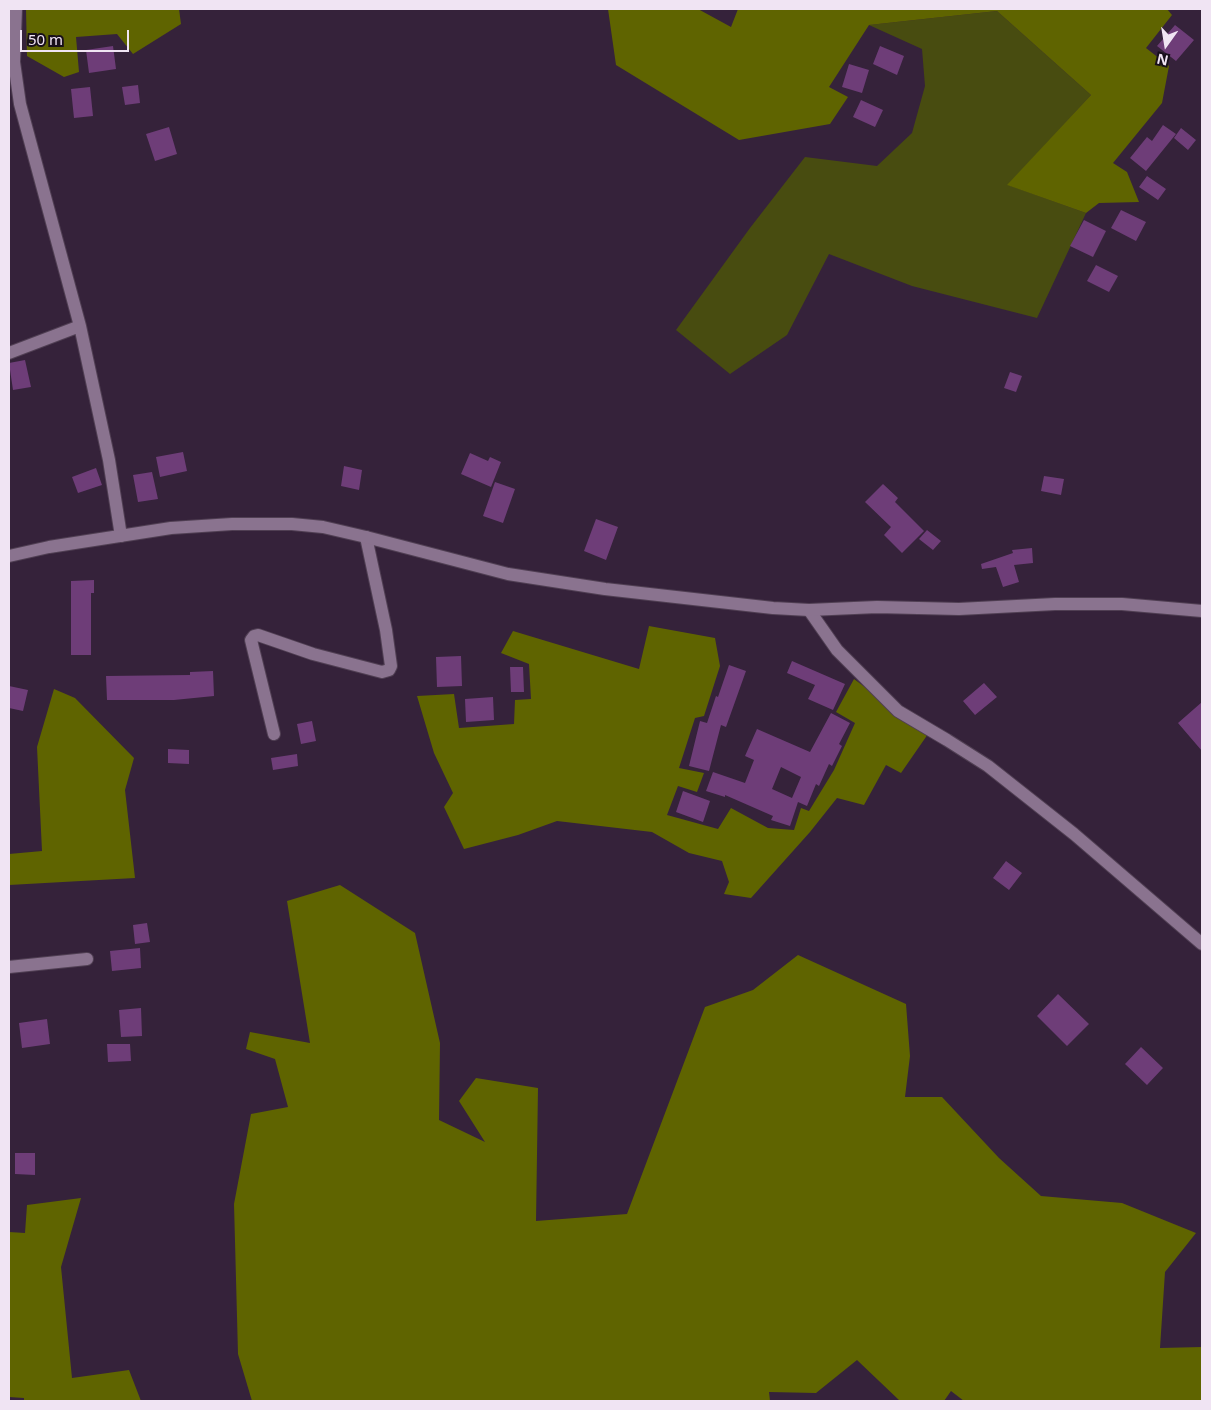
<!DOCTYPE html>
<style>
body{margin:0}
#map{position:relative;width:1211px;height:1410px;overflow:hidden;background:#35223a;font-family:"Noto Sans",sans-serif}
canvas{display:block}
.frame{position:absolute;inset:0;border:10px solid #f0e4f3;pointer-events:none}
.north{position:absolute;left:1141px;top:20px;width:50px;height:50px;-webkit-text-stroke:4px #180f1a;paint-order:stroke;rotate:193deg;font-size:14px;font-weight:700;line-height:20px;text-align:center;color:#f0e4f3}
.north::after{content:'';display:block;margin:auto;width:18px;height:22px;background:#f0e4f3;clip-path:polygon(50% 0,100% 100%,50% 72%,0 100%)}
.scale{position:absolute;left:20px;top:30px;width:109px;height:22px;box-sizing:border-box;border:2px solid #f0e4f3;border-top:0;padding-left:6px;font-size:15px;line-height:18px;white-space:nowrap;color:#f0e4f3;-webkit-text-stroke:4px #180f1a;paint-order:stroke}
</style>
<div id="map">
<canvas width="1211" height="1410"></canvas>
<div class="frame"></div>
<div class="north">N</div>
<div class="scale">50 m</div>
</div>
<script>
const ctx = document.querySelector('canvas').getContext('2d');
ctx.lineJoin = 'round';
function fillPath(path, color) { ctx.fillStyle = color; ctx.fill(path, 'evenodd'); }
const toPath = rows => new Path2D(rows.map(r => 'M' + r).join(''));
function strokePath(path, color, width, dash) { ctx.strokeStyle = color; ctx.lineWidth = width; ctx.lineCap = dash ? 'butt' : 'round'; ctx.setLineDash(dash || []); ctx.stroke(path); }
const green = toPath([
 [997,11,1091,95,1008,185,1086,213,1037,318,912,286,829,254,787,335,730,374,676,330,750,228,805,157,877,166,912,133,925,86,922,49,869,25]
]);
const forest = toPath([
 [26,9,179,9,181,24,133,54,117,34,76,37,79,72,64,77,27,56],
 [608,9,698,9,731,27,738,9,1167,9,1172,15,1146,48,1169,66,1162,103,1113,163,1127,172,1139,202,1099,203,1086,213,1007,185,1091,95,997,11,869,25,829,87,848,97,830,124,739,140,616,65],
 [649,626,715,638,720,666,704,716,695,718,679,768,704,773,697,792,678,786,667,815,718,829,731,808,768,828,794,830,801,808,809,811,834,770,855,723,836,712,854,679,928,734,901,773,886,765,864,805,837,798,810,832,751,898,724,894,729,882,722,861,689,853,652,832,557,821,518,835,464,849,444,807,453,793,434,753,417,696,454,694,459,728,514,724,515,700,531,699,529,664,501,653,513,631,639,669],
 [54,689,75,698,134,758,125,790,135,878,9,885,9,854,42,851,37,747],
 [340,885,415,933,440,1043,439,1120,485,1142,459,1101,476,1078,538,1088,536,1221,627,1214,705,1007,753,990,798,955,906,1004,910,1056,905,1097,942,1097,999,1158,1041,1196,1122,1203,1196,1233,1165,1272,1160,1348,1202,1347,1202,1401,964,1401,951,1391,944,1401,900,1401,857,1360,816,1393,769,1392,770,1401,252,1401,238,1354,234,1204,251,1114,288,1107,275,1059,246,1049,250,1032,310,1043,287,901],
 [81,1198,61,1267,72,1378,129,1370,141,1401,24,1401,24,1398,9,1397,9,1232,25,1233,27,1205]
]);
const building = toPath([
 [1175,25,1194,40,1176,61,1157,46],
 [113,46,116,69,89,73,86,50],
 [880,46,904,56,897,75,873,64],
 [849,64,869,70,862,93,842,87],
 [138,85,140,103,125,105,122,87],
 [90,87,93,116,74,118,71,89],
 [861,100,883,110,875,127,853,117],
 [1163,125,1176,134,1146,171,1130,158,1147,137,1152,141],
 [169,127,177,154,155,161,146,134],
 [1181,128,1196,140,1188,150,1174,138],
 [1147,176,1166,189,1158,200,1139,187],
 [1121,210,1146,222,1136,241,1111,228],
 [1084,220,1106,231,1093,257,1070,246],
 [1096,265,1118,276,1109,292,1087,281],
 [25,360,31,387,13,390,9,363],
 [1010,372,1022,376,1016,392,1004,388],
 [183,452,187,471,160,477,156,457],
 [470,453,488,461,490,457,501,462,491,487,461,474],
 [344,466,362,470,359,490,341,486],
 [96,468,102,485,78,493,72,477],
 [152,472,158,499,138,502,133,475],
 [1044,476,1064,479,1061,495,1041,491],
 [495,482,515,489,503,523,483,516],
 [883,484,898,498,895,502,924,531,902,553,884,535,891,527,865,502],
 [596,519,618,527,606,560,584,551],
 [927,530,941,541,933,550,919,539],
 [1032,548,1033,563,1014,565,1019,582,1003,587,996,567,982,569,981,564,1013,553,1012,550],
 [94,580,94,593,91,593,91,655,71,655,71,581],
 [461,656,462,686,437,687,436,657],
 [792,661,845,684,833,710,808,699,815,685,787,673],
 [729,665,746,671,726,727,721,725,709,771,689,766,700,721,707,723,716,696,718,697],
 [510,667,523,667,524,692,511,692],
 [213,671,214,696,174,700,107,700,106,676,190,675,190,672],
 [984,683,997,697,975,715,963,701],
 [9,686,28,690,23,711,9,708],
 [493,697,494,720,466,722,465,699],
 [1202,702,1202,751,1178,723],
 [831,713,850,723,839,744,842,746,832,766,829,764,819,786,816,784,807,806,798,802,790,826,771,820,773,816,725,795,725,797,706,791,713,772,745,783,754,760,745,756,757,729,810,752],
 [781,767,801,777,792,798,772,789],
 [312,721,316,741,301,744,297,724],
 [168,749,189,750,189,764,168,763],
 [297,754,298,766,273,770,271,758],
 [683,791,710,801,703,822,676,812],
 [1006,861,1022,873,1009,890,993,878],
 [147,923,150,942,135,944,133,925],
 [140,948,141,968,112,971,110,951],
 [1058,994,1089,1024,1067,1046,1037,1016],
 [141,1008,142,1036,121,1037,119,1010],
 [47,1019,50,1044,22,1048,19,1023],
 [107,1044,130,1044,131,1061,108,1062],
 [1141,1047,1163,1068,1147,1085,1125,1064],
 [15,1153,35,1153,35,1175,15,1174]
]);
const minor = toPath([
 [16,9,14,62,20,104,80,326,109,460,121,536],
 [9,353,80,326],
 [809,610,837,650,898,711,947,740,988,766,1074,834,1202,944],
 [274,734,251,640,254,636,258,635,313,654,382,672,389,670,391,666,386,630,366,537],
 [9,967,87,959]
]);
const tertiary = toPath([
 [9,556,49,547,171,528,232,524,292,524,323,527,366,537,508,574,605,589,773,608,809,610,877,607,959,609,1055,604,1122,604,1202,611]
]);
fillPath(green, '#484c10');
fillPath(forest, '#5f6400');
fillPath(building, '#6e3d78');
strokePath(minor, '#503f53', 14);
strokePath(tertiary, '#503f53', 14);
strokePath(minor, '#8a738f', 12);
strokePath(tertiary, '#8a738f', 12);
</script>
